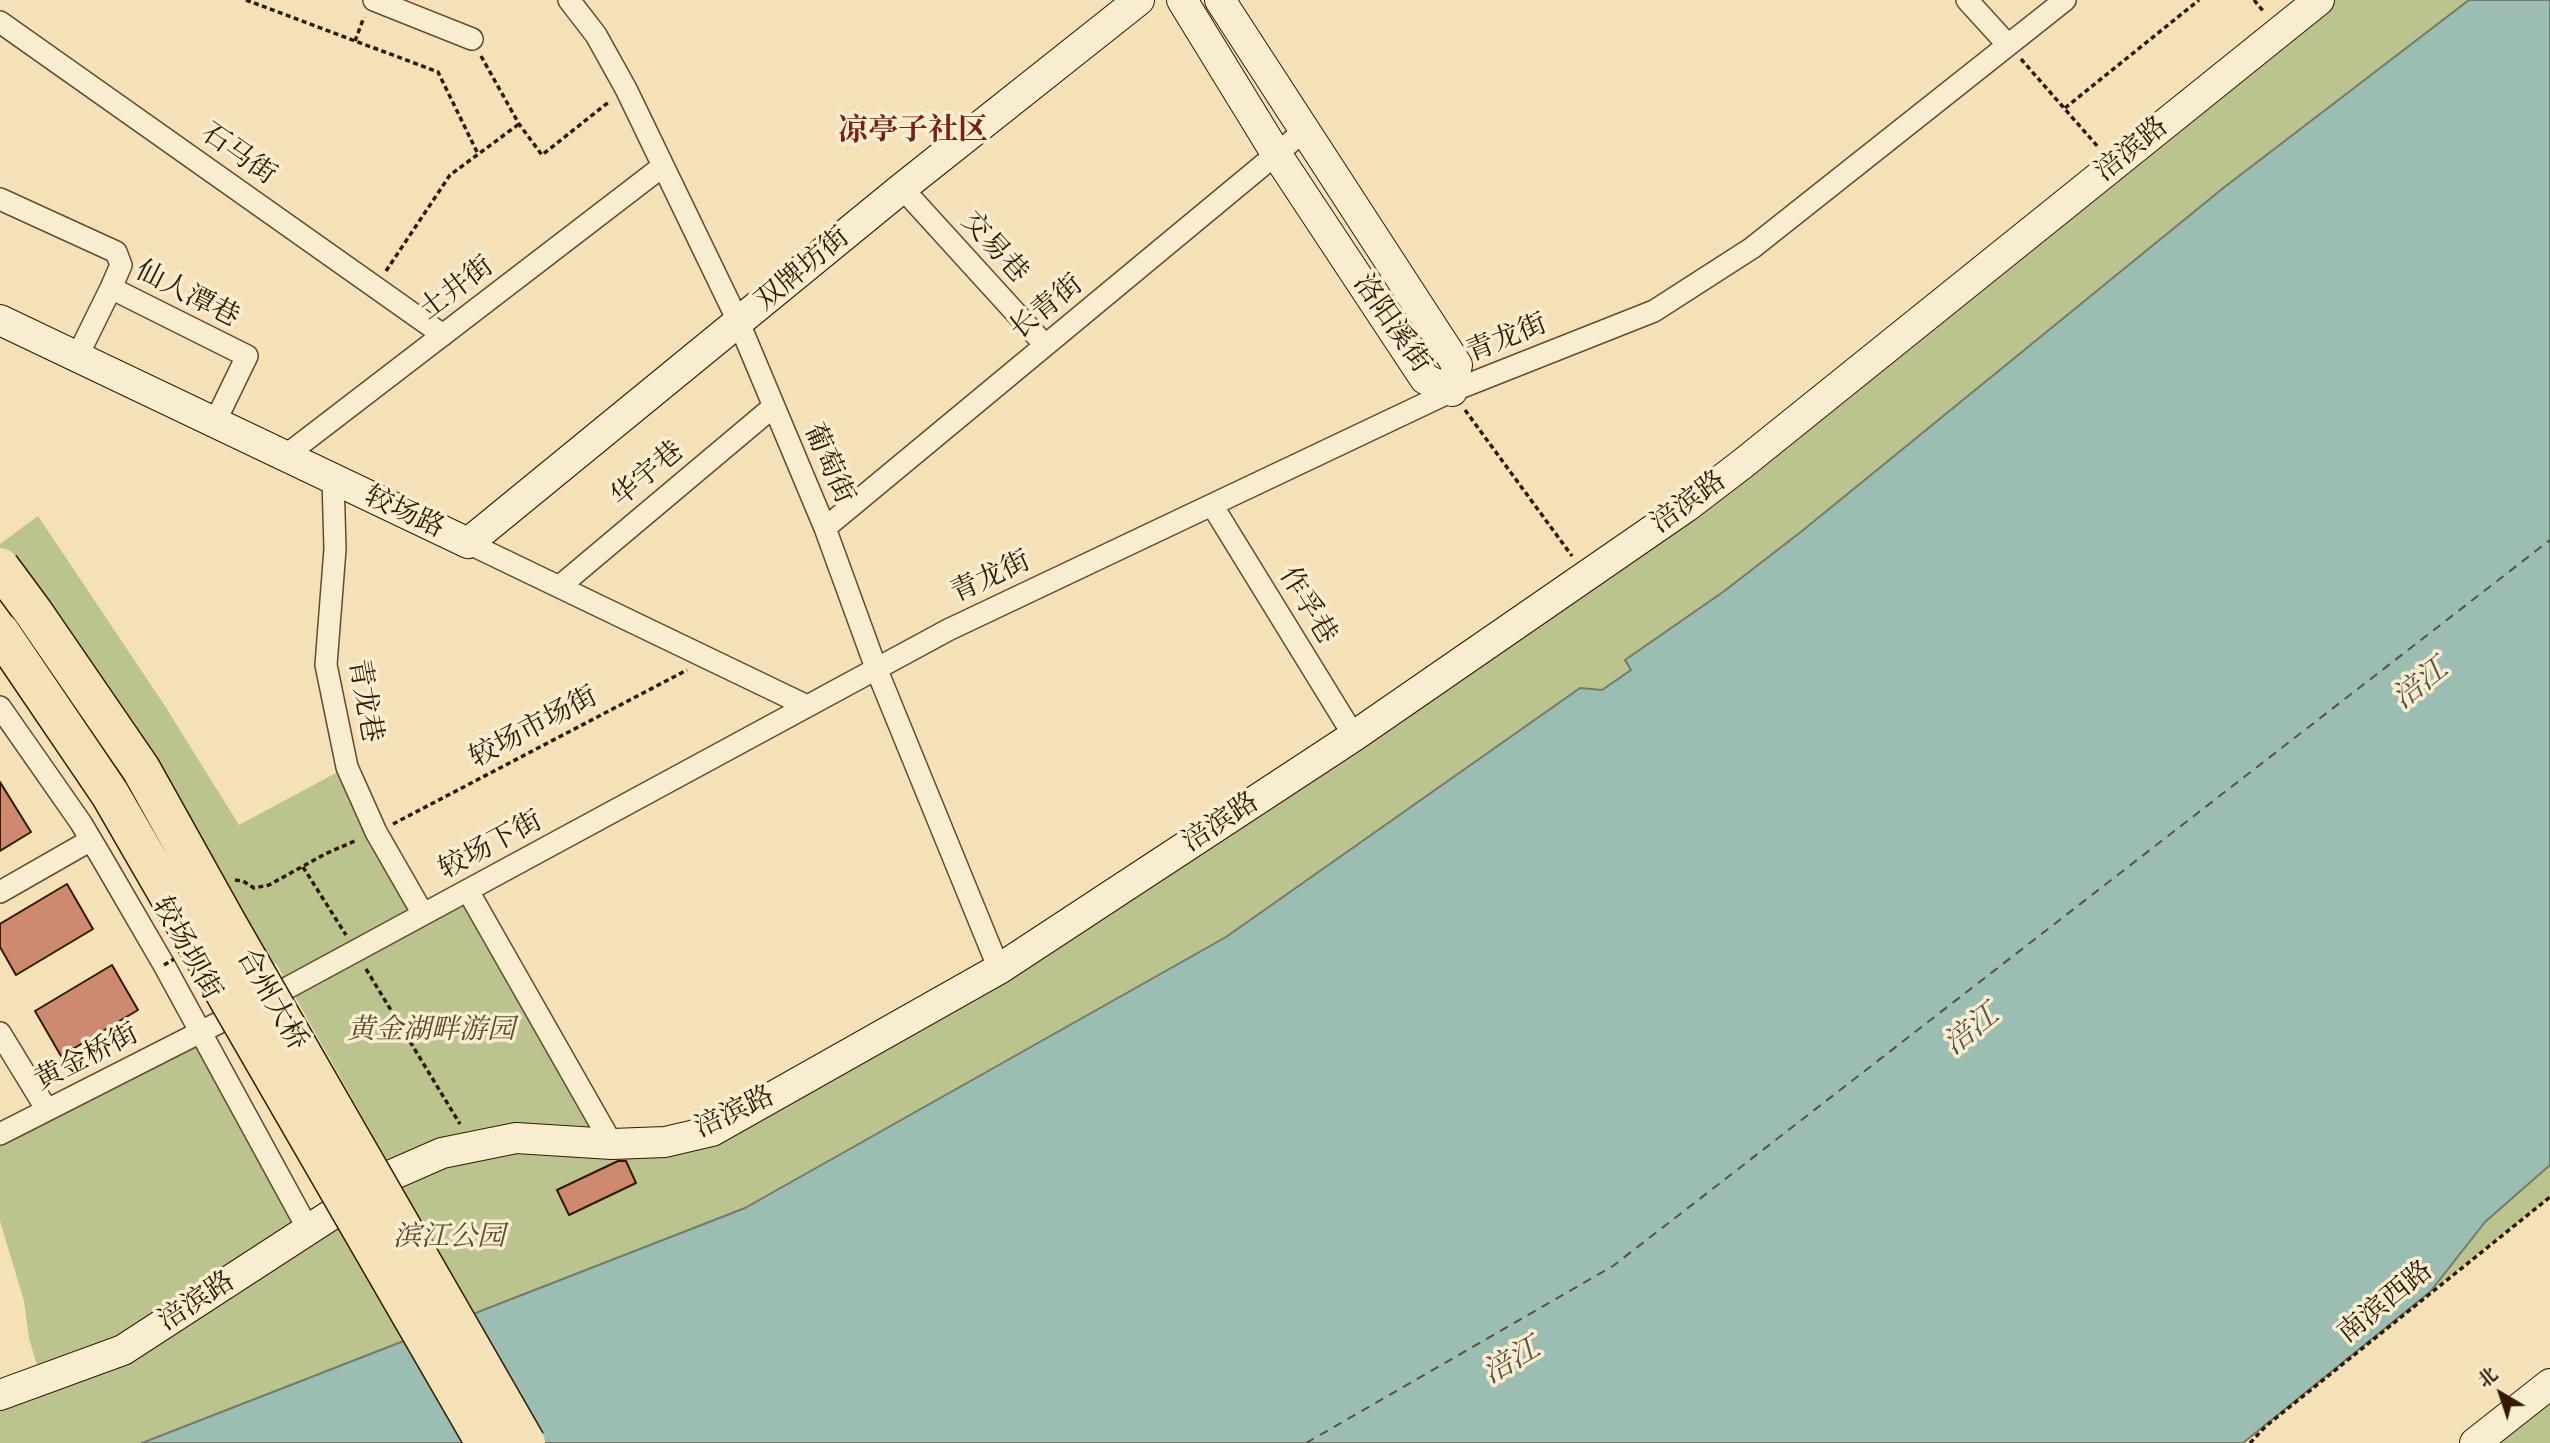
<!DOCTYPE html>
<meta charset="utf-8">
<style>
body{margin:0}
#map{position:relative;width:2550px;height:1443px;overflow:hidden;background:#f4e1b8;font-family:Alegreya,"Noto Serif SC",serif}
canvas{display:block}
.north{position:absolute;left:2466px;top:1359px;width:70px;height:70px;-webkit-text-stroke:5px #f8ecd1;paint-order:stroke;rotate:321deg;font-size:19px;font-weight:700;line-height:28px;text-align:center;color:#341901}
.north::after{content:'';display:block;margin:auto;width:24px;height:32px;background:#341901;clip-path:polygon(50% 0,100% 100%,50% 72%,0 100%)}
</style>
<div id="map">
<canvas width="2550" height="1443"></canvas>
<div class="north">北</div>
</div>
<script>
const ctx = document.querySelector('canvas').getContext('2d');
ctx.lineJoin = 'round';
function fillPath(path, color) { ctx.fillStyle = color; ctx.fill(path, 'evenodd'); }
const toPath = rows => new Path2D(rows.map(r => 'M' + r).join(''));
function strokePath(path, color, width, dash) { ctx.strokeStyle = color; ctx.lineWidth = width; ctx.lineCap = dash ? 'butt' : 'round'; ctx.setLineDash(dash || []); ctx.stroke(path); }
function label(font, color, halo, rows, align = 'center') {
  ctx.font = font + ' Alegreya,"Noto Serif SC",serif'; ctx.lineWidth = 7; ctx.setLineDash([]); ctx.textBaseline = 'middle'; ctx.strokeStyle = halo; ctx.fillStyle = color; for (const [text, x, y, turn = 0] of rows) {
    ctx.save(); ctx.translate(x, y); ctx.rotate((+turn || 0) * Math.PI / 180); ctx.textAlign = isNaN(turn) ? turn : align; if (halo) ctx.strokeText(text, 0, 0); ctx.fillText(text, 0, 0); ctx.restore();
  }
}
const green = toPath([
 [2319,0,2469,0,2222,189,1802,531,1723,592,1626,660,1632,669,1602,690,1580,688,1226,937,745,1208,142,1443,0,1443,0,1395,41,1379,29,1338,24,1301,0,1221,0,1134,200,1032,308,1229,394,1173,276,963,255,973,0,568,0,544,38,516,165,706,239,825,347,767,423,914,468,891,612,1144,666,1142,999,969,1587,576],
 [2550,1165,2550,1197,2430,1292,2485,1222],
 [2550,1384,2550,1443,2475,1443]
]);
const water = toPath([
 [2469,0,2550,0,2550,1165,2485,1222,2430,1292,2243,1443,142,1443,745,1208,1226,937,1580,688,1602,690,1631,670,1625,660,1723,592,1802,531,2222,189,2469,0]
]);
const ferry = toPath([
 [1306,1443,1613,1266,2550,540]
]);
const building = toPath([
 [0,782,31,832,0,851,0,782],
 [67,884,93,929,16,975,0,947,0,924,67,884],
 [112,965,138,1010,61,1056,35,1011,112,965],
 [618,1161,626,1161,636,1183,569,1215,557,1190,618,1161]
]);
const path = toPath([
 [246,0,438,72,478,154],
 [2254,0,2264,12],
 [355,41,364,17],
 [481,56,519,124,542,155,610,101],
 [2021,59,2099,148],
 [2065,108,2199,0],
 [386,271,450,175,519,124],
 [1465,410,1572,556],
 [393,824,687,670],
 [303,867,346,935],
 [235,880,243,881,254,888,269,885,325,854,357,840],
 [366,969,460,1124],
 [2250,1443,2266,1426,2550,1197]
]);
const street = toPath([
 [374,0,472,39],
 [569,0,596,35,626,89,739,323,825,528,876,668,999,969],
 [1967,0,2008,45],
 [0,22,443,335],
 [902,188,1045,345],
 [0,199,116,252,121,265,111,288],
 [77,357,111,288,247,356,215,422],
 [285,456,663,166],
 [333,479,335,549,326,665,347,767,376,832,423,914],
 [1212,505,1354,736],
 [825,528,1304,131],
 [468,543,807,706],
 [560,586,773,407],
 [0,707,81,823,103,860,164,965,308,1229],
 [468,891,612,1144],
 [0,892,91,840],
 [0,1033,47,1110],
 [0,1134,289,987,948,630,1452,391,1654,311,1752,248,2065,0]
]);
const secondary = toPath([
 [1182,0,1277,155,1425,379,1452,391,1457,365,1220,0],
 [0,320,468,543,902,188,1139,0],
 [0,1395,123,1350,394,1174,442,1153,516,1138,612,1144,665,1142,712,1131,999,969,1354,736,1686,507,1741,465,2319,0],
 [2475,1443,2550,1384]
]);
const pathBridge = toPath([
 [164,965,174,959]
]);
const highwayBridge = toPath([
 [0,567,34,613,141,769,228,925,526,1443],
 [0,632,110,794,485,1443]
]);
const streetNames = [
 ["涪滨路",2132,150,-39],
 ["石马街",238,155,35],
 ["交易巷",994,248,48],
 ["双牌坊街",803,270,-40],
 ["土井街",457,289,-37],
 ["仙人潭巷",187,295,27],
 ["长青街",1047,308,-39],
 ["洛阳溪街",1391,324,55],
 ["青龙街",1507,339,-22],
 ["葡萄街",828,464,66],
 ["华宇巷",648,475,-40],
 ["涪滨路",1689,503,-36],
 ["较场路",404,513,25],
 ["青龙街",991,578,-25],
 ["作孚巷",1307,606,59],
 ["青龙巷",364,701,80],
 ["较场市场街",534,728,-28],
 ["涪滨路",1221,823,-33],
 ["较场下街",491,846,-28],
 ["较场坝街",186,949,61],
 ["合州大桥",271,1000,60],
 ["黄金桥街",87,1058,-27],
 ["涪滨路",735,1113,-25],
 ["涪滨路",197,1302,-33],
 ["南滨西路",2386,1303,-39]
];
const parkNames = [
 ["黄金湖畔游园",431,1031],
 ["滨江公园",449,1238]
];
const neighbourhoodNames = [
 ["凉亭子社区",913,132]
];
const waterNames = [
 ["涪江",2421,685,-38],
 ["涪江",1972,1031,-38],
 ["涪江",1512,1362,-30]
];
fillPath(green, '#bbc38f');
fillPath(water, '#9cbdb1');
strokePath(water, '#727b6b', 2);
strokePath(ferry, '#58523f', 2, [9, 7]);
fillPath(building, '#ce8a71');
strokePath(building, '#341901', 2);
strokePath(street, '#644b2f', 24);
strokePath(secondary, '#341901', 32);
strokePath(path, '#341901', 3.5, [5, 3.5]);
strokePath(street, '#f8ecd1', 21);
strokePath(secondary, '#f8ecd1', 30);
strokePath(highwayBridge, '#341901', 41, []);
strokePath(pathBridge, '#341901', 3.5, [5, 3.5]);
strokePath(highwayBridge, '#f4e1b8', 38);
label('28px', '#341901', '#f8ecd1', streetNames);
label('italic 28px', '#5c4c2c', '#f8ecd1', parkNames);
label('bold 30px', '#7a1f14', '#f8ecd1', neighbourhoodNames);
label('italic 30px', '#58523f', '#f8ecd1', waterNames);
</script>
